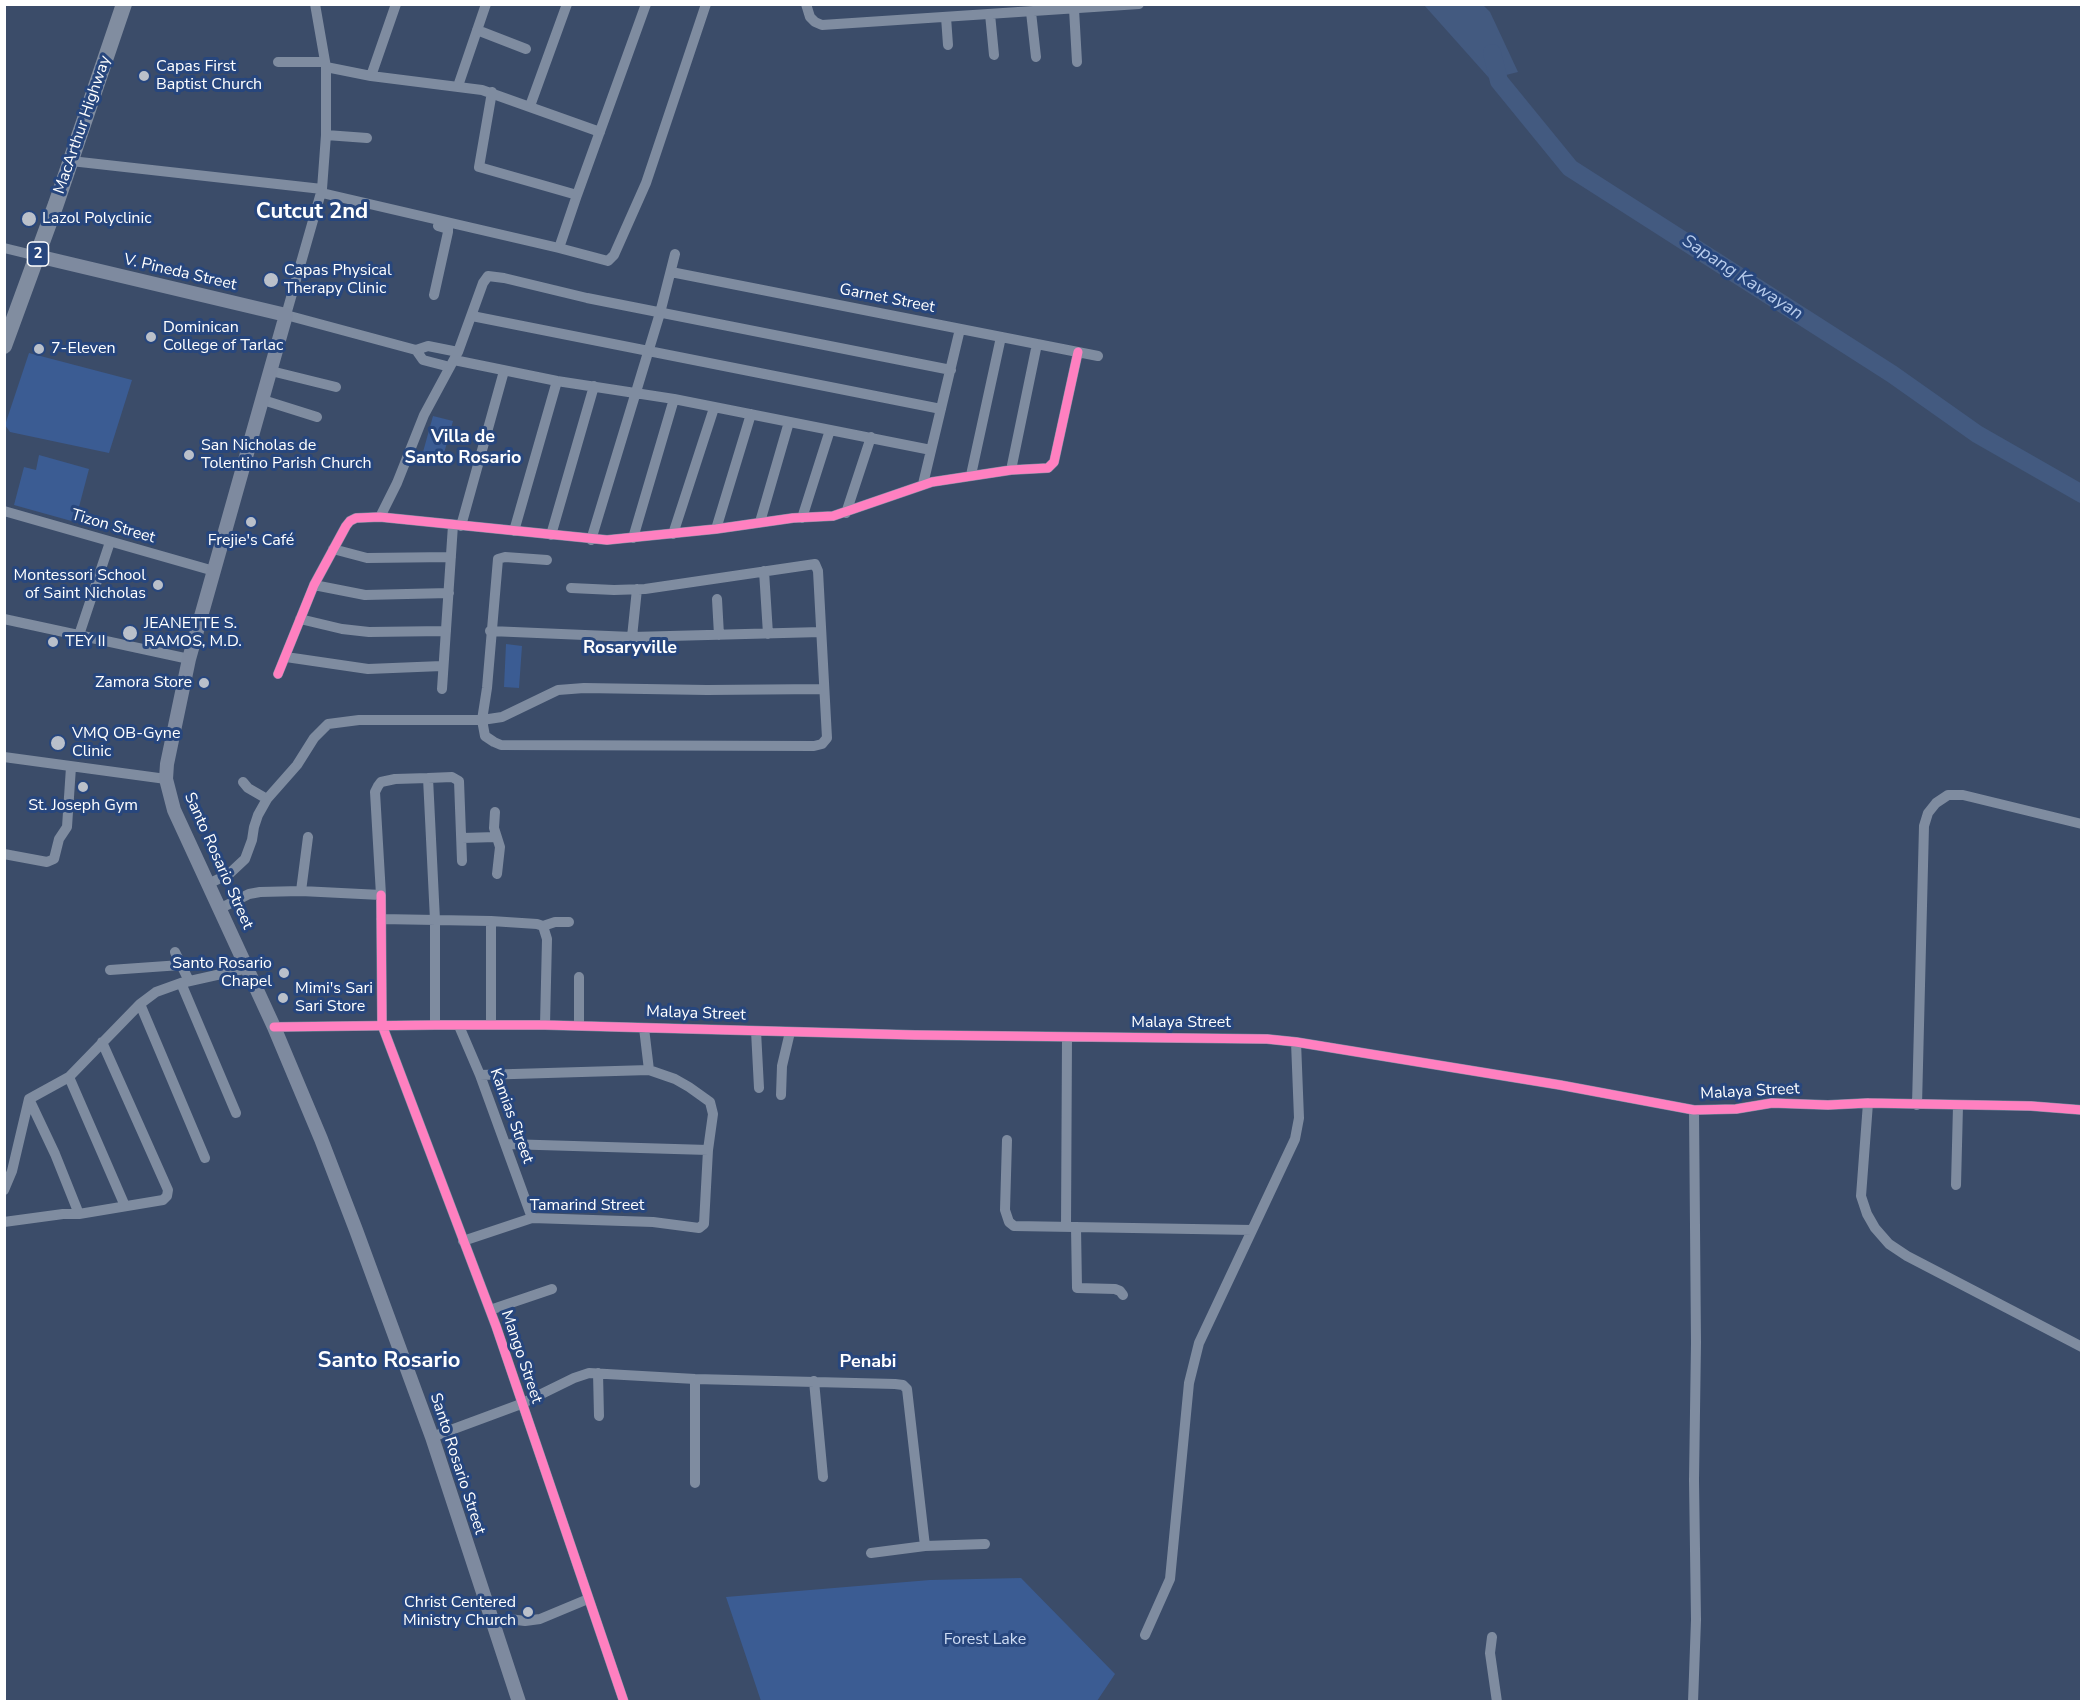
<!DOCTYPE html>
<meta charset="utf-8">
<style>
body{margin:0}
#map{position:relative;width:2086px;height:1706px;overflow:hidden;background:#3b4c69;font-family:"Nunito Sans",sans-serif}
canvas{display:block}
.frame{position:absolute;inset:0;border:6px solid #fff;pointer-events:none}
</style>
<div id="map">
<canvas width="2086" height="1706"></canvas>
<div class="frame"></div>
</div>
<script>
const ctx = document.querySelector('canvas').getContext('2d');
ctx.lineJoin = 'round';
function fillPath(path, color) { ctx.fillStyle = color; ctx.fill(path, 'evenodd'); }
const toPath = rows => new Path2D(rows.map(r => 'M' + r).join(''));
function strokePath(path, color, width, dash) { ctx.strokeStyle = color; ctx.lineWidth = width; ctx.lineCap = dash ? 'butt' : 'round'; ctx.setLineDash(dash || []); ctx.stroke(path); }
function label(font, color, halo, rows, align = 'center') {
  ctx.font = font + ' "Nunito Sans",sans-serif'; ctx.lineWidth = 6; ctx.setLineDash([]); ctx.textBaseline = 'middle'; ctx.strokeStyle = halo; ctx.fillStyle = color; for (const [text, x, y, turn = 0] of rows) {
    ctx.save(); ctx.translate(x, y); ctx.rotate((+turn || 0) * Math.PI / 180); ctx.textAlign = isNaN(turn) ? turn : align; if (halo) ctx.strokeText(text, 0, 0); ctx.fillText(text, 0, 0); ctx.restore();
  }
}
const green = toPath([
 [29,353,132,380,109,453,10,432,5,425],
 [433,416,453,421,443,457,423,452],
 [39,455,89,469,75,522,14,505,24,467,36,470],
 [506,644,522,646,519,688,504,687],
 [1021,1578,1115,1674,1097,1701,761,1701,726,1597,930,1580]
]);
const water = toPath([
 [1424,5,1483,5,1490,12,1518,72,1490,79]
]);
const river = toPath([
 [1492,53,1499,81,1570,168,1892,374,1977,434,2082,494]
]);
const minor = toPath([
 [315,4,326,67,326,135,322,189,286,315,416,350,428,346,458,352],
 [806,4,810,17,815,22,822,25,1139,4],
 [1074,9,1077,62],
 [1031,12,1036,57],
 [990,14,994,55],
 [946,17,948,45],
 [477,30,526,49],
 [278,62,325,62],
 [326,67,371,76,482,90,600,132],
 [371,76,396,4],
 [458,86,486,4],
 [530,106,567,4],
 [326,135,367,138],
 [71,161,322,189],
 [322,193,559,248,577,195,479,167,492,92],
 [577,195,646,4],
 [4,248,37,256],
 [559,248,608,261,614,255,646,183,706,4],
 [671,272,1098,356],
 [434,295,448,232,448,229,438,226],
 [472,316,941,409],
 [416,350,423,360,450,367],
 [454,360,557,381,674,399,931,450],
 [271,371,336,387],
 [263,400,317,417],
 [1011,470,1037,344],
 [971,475,1001,337],
 [923,484,960,329],
 [4,511,214,571],
 [846,513,871,437],
 [380,517,397,483,424,415,458,352,483,283,488,276,504,278,587,298,951,370],
 [802,518,830,430],
 [760,522,789,422],
 [461,526,504,371],
 [716,529,751,414],
 [514,531,557,381],
 [673,534,714,408],
 [551,535,594,386],
 [633,538,674,399],
 [591,540,660,313,675,254],
 [333,549,367,558,451,557],
 [547,560,505,557,498,559,487,688,482,720,485,736,494,742,501,745,814,746,822,744,827,738,818,571,815,564,645,589,614,590,571,588],
 [764,571,768,634],
 [314,585,365,595,449,593],
 [717,599,719,635],
 [4,619,189,659],
 [300,619,342,629,369,632,446,631],
 [490,631,632,637,821,632],
 [79,635,110,542],
 [632,637,637,589],
 [286,657,368,669,442,666],
 [278,674,314,585,346,526,350,521,356,518,380,517,607,540,716,529,793,518,833,516,932,482,1011,470,1048,468,1054,462,1078,352],
 [442,689,453,525],
 [4,757,166,779],
 [428,778,452,777,459,781,462,861],
 [243,782,248,788,267,799],
 [495,812,494,828,500,847,497,874],
 [462,838,496,837],
 [4,854,47,862,54,859,59,839,67,827,71,767],
 [210,883,229,874,245,859,252,840,254,827,258,815,267,799,297,765,314,738,328,724,359,720,482,720,502,717,558,690,584,688,707,690,824,689],
 [301,891,308,837],
 [381,895,382,1025,496,1326,624,1702],
 [221,908,249,894,260,892,301,891,381,895,375,792,378,786,381,782,395,779,428,778,435,920,435,1025],
 [381,919,491,921,537,924,543,926,547,939,545,1025],
 [491,921,491,1025],
 [543,926,555,922,569,922],
 [175,952,189,981],
 [110,970,181,965],
 [181,983,236,1113],
 [140,1004,205,1158],
 [459,1026,480,1075,532,1218],
 [579,1026,579,977],
 [274,1027,435,1025,545,1025,915,1035,1267,1039,1296,1042,1560,1085,1694,1110,1736,1109,1772,1103,1828,1105,1868,1103,2031,1106,2082,1110],
 [644,1028,649,1070],
 [756,1031,759,1088],
 [69,1077,125,1206],
 [781,1095,782,1066,790,1032],
 [29,1099,55,1154,79,1214],
 [1868,1103,1861,1196,1867,1214,1875,1228,1889,1244,1907,1256,2082,1347],
 [1917,1105,1924,826,1928,813,1936,803,1948,795,1963,795,2082,824],
 [1007,1140,1005,1210,1009,1222,1014,1226,1252,1230],
 [506,1144,708,1150],
 [1956,1185,1958,1106],
 [4,1190,12,1171,29,1099,69,1077,140,1004,156,992,181,983,248,968],
 [4,1222,63,1214,79,1214,163,1200,167,1196,168,1190,102,1042],
 [1066,1227,1067,1038],
 [1076,1227,1077,1288,1115,1289,1120,1291,1123,1295],
 [463,1241,532,1218,653,1222,699,1228,704,1224,708,1150,713,1114,710,1102,689,1087,675,1079,649,1070,480,1075],
 [490,1310,552,1289],
 [598,1373,599,1416],
 [695,1379,695,1483],
 [814,1381,823,1477],
 [432,1437,521,1404,574,1378,589,1373,695,1379,895,1384,903,1385,907,1389,925,1546],
 [871,1553,925,1546,985,1544],
 [493,1625,509,1619,525,1621,540,1619,588,1599],
 [1145,1635,1170,1579,1189,1383,1199,1343,1295,1139,1299,1118,1296,1042],
 [1492,1637,1490,1653,1497,1702],
 [1693,1702,1696,1620,1694,1480,1696,1343,1694,1110]
]);
const major = toPath([
 [37,256,286,315,189,659,167,764,166,779,174,810,274,1027,321,1139,356,1230,432,1437,519,1702]
]);
const highway = toPath([
 [4,346,56,204,124,4]
]);
const cycleway = toPath([
 [278,674,314,585,346,526,350,521,356,518,380,517,607,540,716,529,793,518,833,516,932,482,1011,470,1048,468,1054,462,1078,352],
 [381,895,382,1025,496,1326,624,1702],
 [274,1027,435,1025,545,1025,915,1035,1267,1039,1296,1042,1560,1085,1694,1110,1736,1109,1772,1103,1828,1105,1868,1103,2031,1106,2082,1110]
]);
const markers = [
 [144,76,6,"#bac0ca"],
 [29,219,8,"#bac0ca"],
 [271,280,8,"#bac0ca"],
 [151,337,6,"#bac0ca"],
 [39,349,6,"#bac0ca"],
 [189,455,6,"#bac0ca"],
 [251,522,6,"#bac0ca"],
 [158,585,6,"#bac0ca"],
 [130,633,8,"#bac0ca"],
 [53,642,6,"#bac0ca"],
 [204,683,6,"#bac0ca"],
 [58,743,8,"#bac0ca"],
 [83,787,6,"#bac0ca"],
 [284,973,6,"#bac0ca"],
 [283,998,6,"#bac0ca"],
 [528,1612,6,"#bac0ca"]
];
const shields = [
 [38,254,21]
];
const shieldNames = [
 ["2",38,254]
];
const poiNames = [
 ["Capas First",156,67],
 ["Baptist Church",156,85],
 ["Lazol Polyclinic",42,219],
 ["Capas Physical",284,271],
 ["Therapy Clinic",284,289],
 ["Dominican",163,328],
 ["College of Tarlac",163,346],
 ["7-Eleven",51,349],
 ["San Nicholas de",201,446],
 ["Tolentino Parish Church",201,464],
 ["Frejie's Café",251,541,"center"],
 ["Montessori School",146,576,"right"],
 ["of Saint Nicholas",146,594,"right"],
 ["JEANETTE S.",144,624],
 ["RAMOS, M.D.",144,642],
 ["TEY II",65,642],
 ["Zamora Store",192,683,"right"],
 ["VMQ OB-Gyne",72,734],
 ["Clinic",72,752],
 ["St. Joseph Gym",83,806,"center"],
 ["Santo Rosario",272,964,"right"],
 ["Chapel",272,982,"right"],
 ["Mimi's Sari",295,989],
 ["Sari Store",295,1007],
 ["Christ Centered",516,1603,"right"],
 ["Ministry Church",516,1621,"right"]
];
const streetNames = [
 ["MacArthur Highway",83,125,-71],
 ["V. Pineda Street",180,273,13],
 ["Garnet Street",887,299,11],
 ["Tizon Street",113,527,16],
 ["Santo Rosario Street",218,861,66],
 ["Malaya Street",696,1014,2],
 ["Malaya Street",1181,1023],
 ["Malaya Street",1750,1092,-3],
 ["Kamias Street",511,1116,70],
 ["Tamarind Street",587,1206],
 ["Mango Street",521,1357,71],
 ["Santo Rosario Street",457,1464,72]
];
const parkNames = [
 ["Forest Lake",985,1640]
];
const waterNames = [
 ["Sapang Kawayan",1742,278,33]
];
const neighbourhoodNames = [
 ["Villa de",463,438],
 ["Santo Rosario",463,459],
 ["Rosaryville",630,649],
 ["Penabi",868,1363]
];
const districtNames = [
 ["Cutcut 2nd",312,213],
 ["Santo Rosario",389,1362]
];
fillPath(green, '#3b5c93');
fillPath(water, '#435a80');
strokePath(river, '#435a80', 18);
strokePath(minor, '#7f8ca0', 10);
strokePath(major, '#7e8a9f', 14);
strokePath(highway, '#818da0', 16);
strokePath(cycleway, '#ff80c0', 9);
for (const [x, y, r, color] of markers) { const dot = new Path2D(); dot.arc(x, y, r, 0, 2 * Math.PI); ctx.fillStyle = color; ctx.fill(dot); strokePath(dot, '#27467d', 2); }
for (const [x, y, w] of shields) { const box = new Path2D(); box.roundRect(x - w / 2, y - 12, w, 24, 4.5); ctx.fillStyle = '#27467d'; ctx.fill(box); strokePath(box, '#fff', 1.5); }
label('bold 15px', '#fff', null, shieldNames);
label('16px', '#fff', '#27467d', poiNames, 'left');
label('16px', '#fff', '#27467d', streetNames);
label('16px', '#cfddf4', '#27467d', parkNames);
label('italic 18px', '#b8ccec', '#27467d', waterNames);
label('bold 18px', '#fff', '#27467d', neighbourhoodNames);
label('bold 22px', '#fff', '#27467d', districtNames);
</script>
